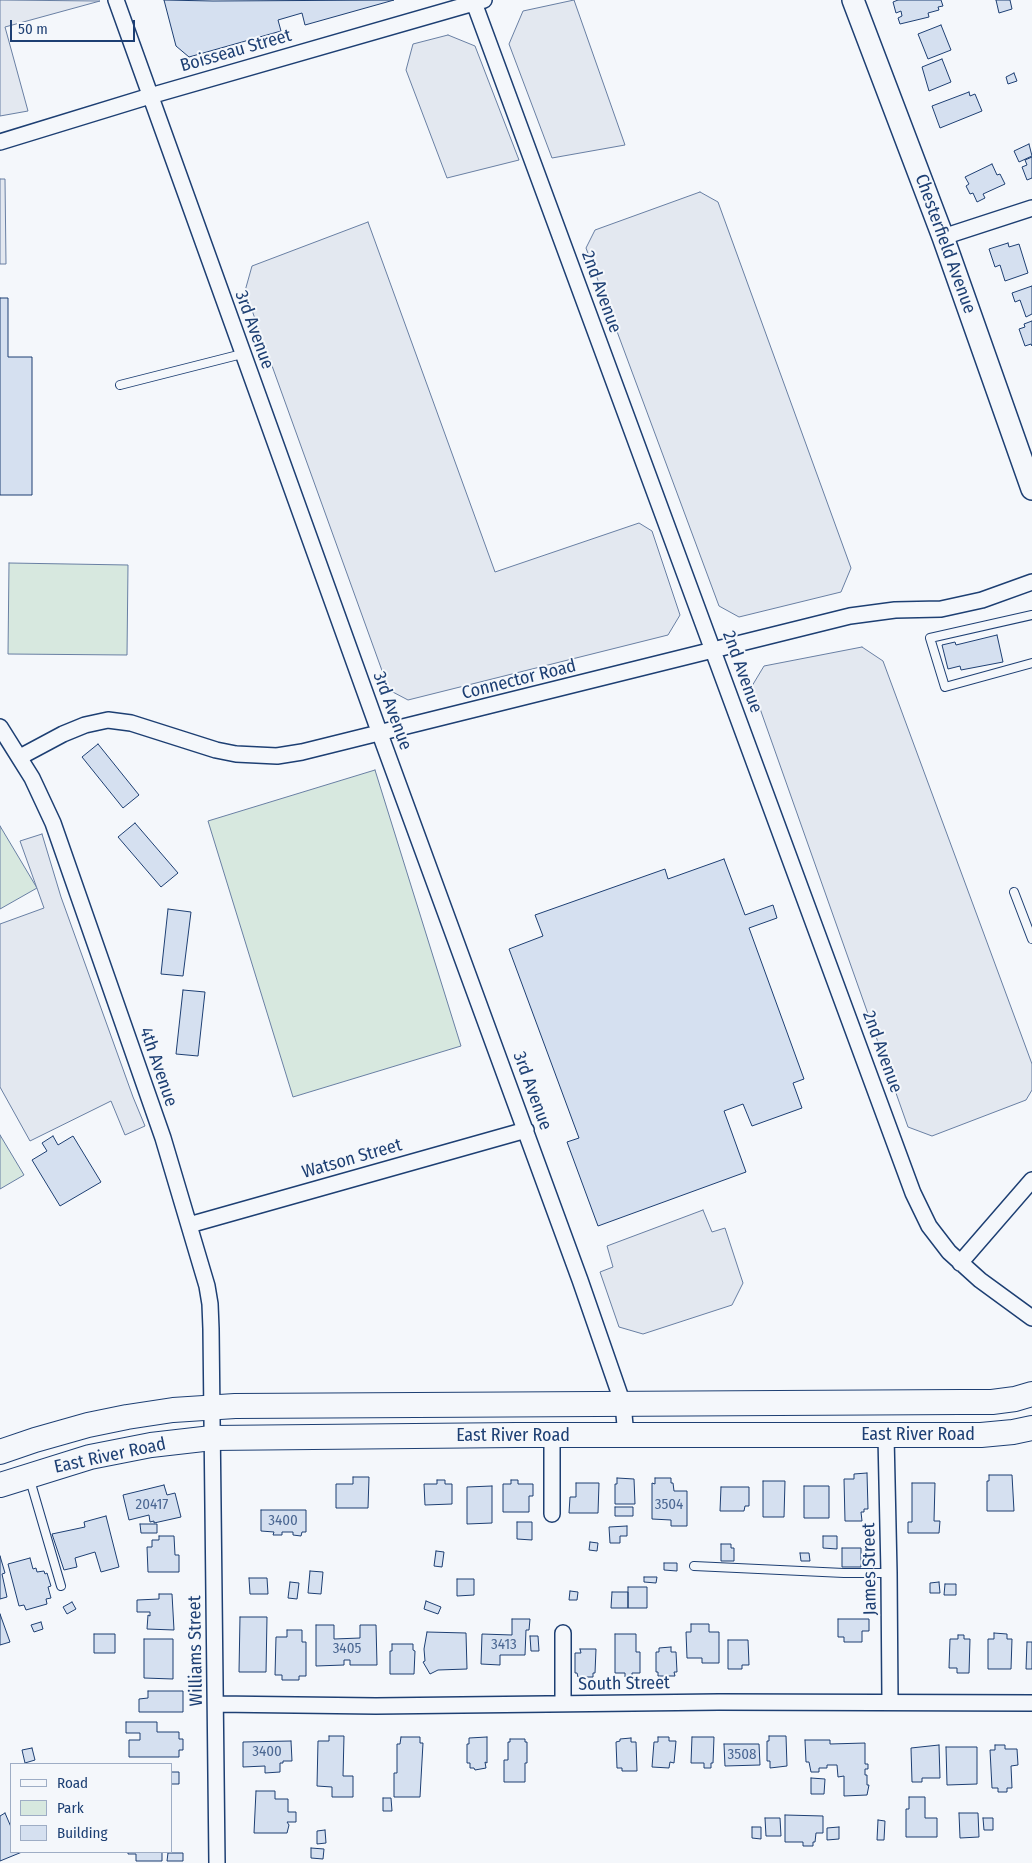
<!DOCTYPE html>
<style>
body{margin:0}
#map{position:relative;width:1032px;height:1863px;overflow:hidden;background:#f4f7fb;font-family:"Fira Sans Condensed",sans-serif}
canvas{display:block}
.legend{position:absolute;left:10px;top:1763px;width:162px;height:90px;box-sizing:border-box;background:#f4f7fb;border:1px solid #9eadc5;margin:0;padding:6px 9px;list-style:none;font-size:15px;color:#1d3f73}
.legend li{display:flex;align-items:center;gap:10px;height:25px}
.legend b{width:25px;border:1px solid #9eadc5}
.scale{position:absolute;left:10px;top:20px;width:125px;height:22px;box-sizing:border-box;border:2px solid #1d3f73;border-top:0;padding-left:6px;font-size:15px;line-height:18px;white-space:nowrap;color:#1d3f73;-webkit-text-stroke:4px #f4f7fb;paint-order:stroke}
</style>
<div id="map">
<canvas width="1032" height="1863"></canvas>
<ul class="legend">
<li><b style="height:6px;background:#f4f7fb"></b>Road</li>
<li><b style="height:14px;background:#d7e8df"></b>Park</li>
<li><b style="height:14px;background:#d5e0f0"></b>Building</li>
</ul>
<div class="scale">50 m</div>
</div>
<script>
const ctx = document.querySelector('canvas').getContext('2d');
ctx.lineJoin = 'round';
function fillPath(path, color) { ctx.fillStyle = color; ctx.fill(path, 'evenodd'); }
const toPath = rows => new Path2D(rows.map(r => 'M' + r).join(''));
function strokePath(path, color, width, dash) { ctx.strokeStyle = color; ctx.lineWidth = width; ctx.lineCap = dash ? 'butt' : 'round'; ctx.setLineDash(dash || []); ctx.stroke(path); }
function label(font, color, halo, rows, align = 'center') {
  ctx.font = font + ' "Fira Sans Condensed",sans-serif'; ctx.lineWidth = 4; ctx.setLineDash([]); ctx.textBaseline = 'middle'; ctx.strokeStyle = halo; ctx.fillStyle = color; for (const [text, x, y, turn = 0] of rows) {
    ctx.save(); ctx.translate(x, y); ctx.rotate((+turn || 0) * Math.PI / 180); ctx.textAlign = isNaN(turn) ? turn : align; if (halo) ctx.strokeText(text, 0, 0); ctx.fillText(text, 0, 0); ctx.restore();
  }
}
const green = toPath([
 [9,563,128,565,127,655,8,654,9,563],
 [375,770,461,1046,293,1097,208,821,375,770],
 [0,826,37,888,0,909,0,826],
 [0,1135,24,1175,0,1189,0,1135]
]);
const parking = toPath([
 [0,0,100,1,5,27,28,111,0,116,0,0],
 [574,0,625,145,552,158,509,44,523,11,574,0],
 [448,35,475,46,519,160,447,178,406,70,413,44,448,35],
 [0,179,5,179,6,264,0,264,0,179],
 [700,192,718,202,851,568,841,592,739,617,719,606,586,248,595,230,700,192],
 [368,222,495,572,639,523,652,531,680,615,668,635,408,700,389,690,245,291,252,266,368,222],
 [862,647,883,661,1032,1064,1032,1090,1026,1100,932,1136,908,1127,752,686,764,666,862,647],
 [42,834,61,897,133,1097,145,1126,125,1135,111,1101,30,1141,0,1087,0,924,44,908,20,841,42,834],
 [703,1210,712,1232,725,1228,743,1283,732,1305,643,1334,619,1327,600,1272,613,1267,607,1246,703,1210]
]);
const building = toPath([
 [164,0,213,1,394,0,305,25,302,13,278,20,281,31,189,57,176,46,164,0],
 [898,0,941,0,943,6,938,7,939,10,928,13,929,17,900,24,898,18,902,16,901,11,896,13,893,2,898,0],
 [996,0,1010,0,1012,9,999,13,996,0],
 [941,25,951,50,928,59,918,34,941,25],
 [942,59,951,82,929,91,922,67,942,59],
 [1014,73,1017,81,1008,84,1006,77,1014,73],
 [969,92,970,96,975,94,982,111,940,128,932,106,969,92],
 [1029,144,1032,156,1019,162,1014,151,1029,144],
 [1032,157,1032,178,1027,180,1022,167,1027,165,1025,160,1032,157],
 [992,164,997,175,1000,174,1005,184,983,194,985,198,977,202,973,193,970,194,966,186,969,184,965,177,992,164],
 [1008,243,1009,247,1019,244,1028,273,1005,281,1000,265,995,267,989,249,1008,243],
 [1032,286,1032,314,1026,317,1020,300,1015,302,1012,293,1032,286],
 [0,298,8,298,8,357,32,357,32,495,0,495,0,298],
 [1032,321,1032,346,1031,344,1025,346,1019,329,1025,327,1024,324,1032,321],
 [997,635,1003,662,961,670,960,666,948,669,942,645,955,642,956,645,997,635],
 [98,744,139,795,123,808,82,757,98,744],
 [135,823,178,873,161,887,118,837,135,823],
 [724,859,745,915,773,905,777,918,749,928,804,1079,793,1083,802,1108,752,1126,743,1104,724,1111,746,1172,598,1226,567,1142,579,1138,509,949,543,936,535,915,665,869,668,879,724,859],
 [168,909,191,912,183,976,161,974,168,909],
 [183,990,205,992,198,1056,176,1054,183,990],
 [53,1136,58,1145,73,1136,101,1182,60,1206,32,1160,47,1151,42,1143,53,1136],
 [867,1473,868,1509,864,1509,864,1512,861,1512,862,1521,845,1521,844,1479,854,1479,854,1474,867,1473],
 [989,1475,1012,1475,1014,1511,987,1511,987,1481,989,1481,989,1475],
 [353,1477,369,1477,368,1508,336,1508,336,1484,353,1484,353,1477],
 [617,1478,634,1479,635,1504,615,1504,615,1484,617,1484,617,1478],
 [655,1478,671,1478,671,1483,673,1483,674,1491,687,1491,687,1526,671,1526,671,1520,652,1519,652,1483,655,1484,655,1478],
 [437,1480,445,1480,445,1484,452,1484,452,1504,425,1505,424,1484,437,1484,437,1480],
 [511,1480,518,1480,518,1484,533,1484,533,1496,529,1496,529,1512,503,1512,503,1484,511,1484,511,1480],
 [763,1481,785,1481,784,1517,763,1517,763,1481],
 [576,1483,599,1483,598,1513,569,1513,570,1497,576,1497,576,1483],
 [912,1483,935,1483,934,1521,940,1521,939,1533,908,1533,908,1522,912,1522,912,1483],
 [164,1485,167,1495,175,1493,181,1517,154,1523,154,1521,150,1522,149,1515,129,1520,123,1495,164,1485],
 [492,1486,492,1523,467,1524,467,1487,492,1486],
 [804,1486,829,1486,829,1518,804,1518,804,1486],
 [721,1487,749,1487,749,1506,745,1506,744,1511,720,1511,721,1487],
 [615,1507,633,1507,633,1516,615,1516,615,1507],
 [261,1510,306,1510,306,1532,302,1532,301,1536,293,1535,293,1532,282,1532,282,1535,273,1535,274,1532,261,1531,261,1510],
 [106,1516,119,1567,101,1572,95,1552,75,1558,77,1567,64,1570,52,1534,85,1527,84,1522,106,1516],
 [517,1522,532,1522,532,1540,517,1539,517,1522],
 [140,1524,157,1524,157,1533,141,1533,140,1524],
 [627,1526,627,1536,620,1536,620,1543,610,1543,609,1527,627,1526],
 [159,1536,174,1536,175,1555,179,1555,179,1572,148,1572,147,1547,152,1547,152,1540,159,1540,159,1536],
 [823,1536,837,1536,837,1549,823,1548,823,1536],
 [590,1542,598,1543,597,1551,589,1550,590,1542],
 [721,1544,731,1544,731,1548,734,1548,734,1561,721,1561,721,1544],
 [842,1548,861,1548,861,1567,842,1567,842,1548],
 [436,1551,444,1552,442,1567,434,1566,436,1551],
 [800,1553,809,1553,810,1561,801,1561,800,1553],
 [0,1556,5,1573,2,1574,7,1597,0,1599,0,1556],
 [30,1558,33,1569,36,1568,37,1572,44,1571,45,1574,47,1573,51,1586,48,1587,51,1598,46,1599,47,1604,26,1610,24,1605,19,1606,8,1564,30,1558],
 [664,1563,677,1563,677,1571,664,1570,664,1563],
 [310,1571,323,1572,321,1594,308,1593,310,1571],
 [644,1577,657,1577,656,1583,644,1582,644,1577],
 [249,1578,267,1578,268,1594,250,1594,249,1578],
 [457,1579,474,1579,474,1595,457,1596,457,1579],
 [290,1582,299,1583,297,1599,288,1598,290,1582],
 [939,1582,940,1593,930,1593,930,1583,939,1582],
 [945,1584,956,1584,956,1595,944,1595,945,1584],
 [628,1587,647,1587,647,1608,628,1608,628,1587],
 [570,1591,578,1592,577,1600,569,1600,570,1591],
 [612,1592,628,1592,628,1608,611,1608,612,1592],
 [159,1594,172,1594,174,1630,147,1629,148,1615,150,1616,150,1612,137,1612,137,1600,159,1599,159,1594],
 [426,1601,441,1607,438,1614,424,1609,426,1601],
 [72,1602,76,1609,67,1614,63,1607,72,1602],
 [0,1614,10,1642,0,1645,0,1614],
 [240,1617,267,1617,266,1672,239,1672,240,1617],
 [512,1619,530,1619,529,1630,526,1630,525,1655,500,1655,500,1665,481,1664,482,1634,512,1635,512,1619],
 [838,1619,869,1619,869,1631,862,1631,862,1642,844,1642,844,1637,838,1637,838,1619],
 [41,1622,43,1629,34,1632,31,1625,41,1622],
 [691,1624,709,1624,709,1632,719,1632,719,1663,702,1663,702,1658,687,1658,686,1632,691,1632,691,1624],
 [316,1625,334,1625,334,1639,360,1638,360,1625,376,1625,377,1665,350,1665,350,1660,344,1660,344,1665,316,1666,316,1625],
 [287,1630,302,1630,302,1642,306,1642,306,1676,299,1676,299,1680,282,1680,282,1675,275,1675,276,1637,287,1637,287,1630],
 [427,1632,466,1633,467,1669,438,1670,430,1674,423,1662,425,1661,424,1649,427,1632],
 [994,1633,1007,1634,1007,1639,1012,1639,1011,1669,988,1669,988,1639,994,1639,994,1633],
 [94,1634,115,1634,115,1653,94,1653,94,1634],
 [615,1634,636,1634,636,1652,640,1652,640,1673,632,1673,632,1677,625,1677,625,1673,615,1673,615,1634],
 [958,1635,964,1635,964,1639,970,1639,969,1673,957,1673,957,1668,949,1668,950,1639,958,1639,958,1635],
 [530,1636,538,1636,539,1651,531,1651,530,1636],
 [144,1639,173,1639,173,1679,144,1678,144,1639],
 [728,1640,748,1640,749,1665,742,1665,742,1669,728,1669,728,1640],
 [1027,1642,1032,1642,1032,1669,1026,1669,1027,1642],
 [392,1644,413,1644,413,1650,415,1651,414,1674,390,1674,390,1651,392,1651,392,1644],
 [671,1647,671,1652,676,1652,677,1672,674,1672,675,1676,658,1676,658,1672,656,1672,656,1652,659,1652,659,1648,671,1647],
 [580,1649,596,1649,595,1673,593,1673,593,1677,578,1677,577,1673,575,1673,575,1653,581,1653,580,1649],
 [148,1691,183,1691,183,1712,139,1712,139,1699,148,1698,148,1691],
 [126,1722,157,1722,157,1732,179,1732,179,1739,183,1739,183,1750,179,1750,179,1757,129,1757,129,1740,140,1740,140,1733,126,1733,126,1722],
 [329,1736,344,1736,343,1776,353,1776,353,1797,332,1797,332,1787,317,1786,318,1741,329,1741,329,1736],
 [769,1736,786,1736,787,1766,770,1768,770,1761,767,1761,767,1741,769,1741,769,1736],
 [401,1737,420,1737,420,1743,423,1743,420,1797,394,1797,394,1773,397,1773,397,1744,400,1744,401,1737],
 [487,1737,487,1763,485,1762,486,1768,475,1770,474,1768,470,1768,470,1763,467,1763,467,1744,469,1744,469,1738,487,1737],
 [658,1737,669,1737,669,1741,676,1741,674,1763,670,1762,669,1768,652,1767,654,1742,658,1742,658,1737],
 [692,1737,714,1737,713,1763,711,1763,711,1768,704,1768,704,1763,691,1763,692,1737],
 [631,1738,631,1742,636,1742,637,1771,622,1771,622,1768,617,1768,616,1742,620,1741,620,1739,631,1738],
 [510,1739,525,1739,525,1742,527,1742,527,1763,525,1763,525,1782,504,1782,504,1760,508,1760,508,1742,510,1742,510,1739],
 [805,1740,830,1740,830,1744,865,1743,865,1764,868,1764,868,1769,865,1769,865,1775,867,1775,867,1785,869,1785,867,1795,844,1796,844,1776,838,1777,837,1765,827,1765,827,1768,819,1768,819,1772,811,1772,809,1762,806,1762,805,1740],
 [291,1741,292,1761,283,1761,283,1763,280,1763,280,1772,265,1773,265,1766,243,1767,243,1742,291,1741],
 [724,1744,759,1744,760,1765,725,1766,724,1744],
 [939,1745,940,1778,922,1778,922,1782,912,1782,911,1748,939,1745],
 [995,1745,1005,1745,1005,1749,1017,1749,1018,1765,1011,1766,1012,1788,1007,1788,1007,1792,998,1792,998,1788,992,1788,990,1750,995,1750,995,1745],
 [946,1747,977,1747,977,1784,947,1785,946,1747],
 [32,1748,35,1760,25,1763,22,1750,32,1748],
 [171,1772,179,1772,179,1784,171,1784,171,1772],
 [811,1778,825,1779,824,1794,811,1794,811,1778],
 [256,1791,275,1791,275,1799,288,1799,288,1812,296,1812,296,1822,287,1822,289,1825,287,1833,254,1833,256,1791],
 [909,1797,925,1797,925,1818,937,1818,937,1837,906,1837,906,1809,909,1809,909,1797],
 [383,1798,391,1798,392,1811,383,1811,383,1798],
 [5,1813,11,1827,11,1852,22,1852,0,1861,0,1816,5,1813],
 [959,1813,978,1813,979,1837,960,1838,959,1813],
 [785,1815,823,1816,823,1833,816,1833,815,1842,813,1842,813,1846,803,1846,803,1842,785,1842,785,1815],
 [765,1818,780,1818,781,1836,766,1836,765,1818],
 [983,1818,993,1818,993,1830,984,1830,983,1818],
 [878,1820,885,1821,884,1840,877,1840,878,1820],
 [752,1827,761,1827,761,1839,752,1838,752,1827],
 [839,1827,839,1839,827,1840,827,1828,839,1827],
 [325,1830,326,1843,317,1844,317,1831,325,1830],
 [311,1848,324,1849,323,1859,311,1858,311,1848],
 [128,1852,162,1852,162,1861,136,1861,136,1854,128,1854,128,1852],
 [168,1853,183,1853,183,1861,167,1861,168,1853]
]);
const lane = toPath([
 [120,385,242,354],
 [1032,615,930,638,945,687,1032,663],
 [1014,892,1032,939],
 [30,1480,61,1586],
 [694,1566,844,1573,889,1573]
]);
const street = toPath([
 [116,0,380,734,580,1280,623,1404,626,1436],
 [473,0,913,1193,929,1226,949,1252,980,1280,1032,1318],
 [0,142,150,96,484,0],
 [943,237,1032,208],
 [0,727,32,778,53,823,163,1138,207,1286,210,1304,211,1329,217,1863],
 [20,757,63,734,85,725,108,720,131,723,216,750,236,754,277,756,302,752,850,616,895,610,941,609,982,600,1032,582],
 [189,1225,526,1130],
 [960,1263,1032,1180],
 [552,1436,552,1514],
 [886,1436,889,1573,890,1702],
 [216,1704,376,1706,719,1702,1032,1703],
 [563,1704,563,1633]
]);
const secondary = toPath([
 [853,0,943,237,1032,489]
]);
const primary = toPath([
 [0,1452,35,1440,88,1425,127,1417,173,1410,235,1406,960,1402,992,1402,1015,1399,1032,1394],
 [0,1485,90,1457,151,1445,212,1438,516,1435,981,1435,1013,1432,1032,1428]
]);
const numberNames = [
 ["20417",152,1505],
 ["3504",669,1505],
 ["3400",283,1521],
 ["3413",504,1645],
 ["3405",347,1649],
 ["3400",267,1752],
 ["3508",742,1755]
];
const streetNames = [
 ["Boisseau Street",236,51,-16],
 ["Chesterfield Avenue",945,244,70],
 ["2nd Avenue",601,292,70],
 ["3rd Avenue",254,330,70],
 ["2nd Avenue",742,672,70],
 ["Connector Road",519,680,-14],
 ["3rd Avenue",392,711,70],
 ["2nd Avenue",882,1052,70],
 ["4th Avenue",158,1067,71],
 ["3rd Avenue",532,1091,70],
 ["Watson Street",352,1159,-16],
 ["East River Road",918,1435],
 ["East River Road",513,1436],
 ["East River Road",110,1456,-12],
 ["James Street",870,1569,-91],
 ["Williams Street",196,1651,-91],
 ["South Street",624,1684,-1]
];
fillPath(green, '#d7e8df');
strokePath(green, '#687fa3', 1);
fillPath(parking, '#e3e8f0');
strokePath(parking, '#687fa3', 1);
fillPath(building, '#d5e0f0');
strokePath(building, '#1d3f73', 1);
strokePath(lane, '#1d3f73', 10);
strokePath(street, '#1d3f73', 18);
strokePath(secondary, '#1d3f73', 24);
strokePath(primary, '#1d3f73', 26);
strokePath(lane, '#f4f7fb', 8);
strokePath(street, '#f4f7fb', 15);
strokePath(secondary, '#f4f7fb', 21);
strokePath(primary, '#f4f7fb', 24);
label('15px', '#4b6792', null, numberNames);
label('18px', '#1d3f73', '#f4f7fb', streetNames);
</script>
